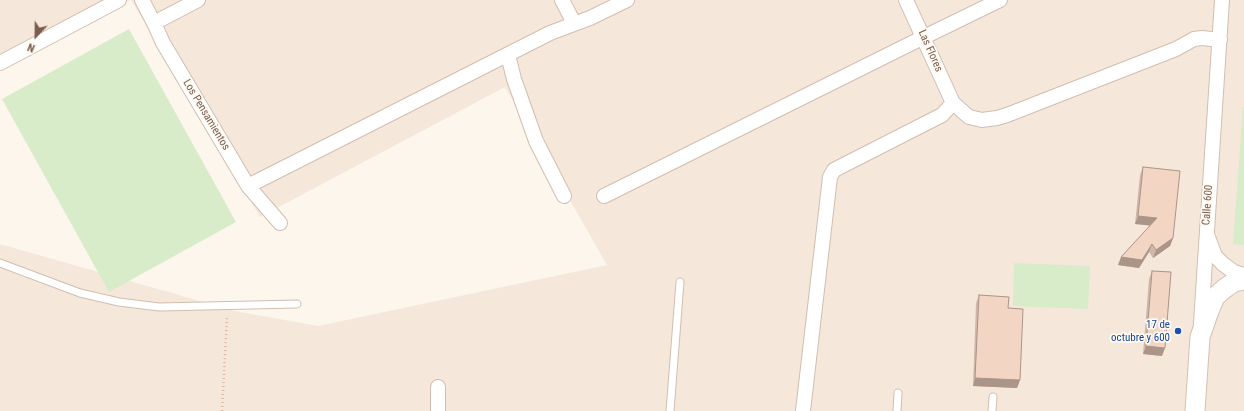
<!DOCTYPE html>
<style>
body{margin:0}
#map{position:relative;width:1244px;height:411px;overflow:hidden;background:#fdf6ec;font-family:"Roboto Condensed",sans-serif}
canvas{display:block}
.north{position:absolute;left:16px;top:16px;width:40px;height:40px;-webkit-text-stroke:3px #fffaf3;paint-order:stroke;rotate:202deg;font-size:11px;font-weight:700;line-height:16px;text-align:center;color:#7a5c4d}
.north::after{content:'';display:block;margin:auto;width:14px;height:18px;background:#7a5c4d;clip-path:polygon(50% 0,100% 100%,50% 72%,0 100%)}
</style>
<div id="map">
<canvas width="1244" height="411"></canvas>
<div class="north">N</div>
</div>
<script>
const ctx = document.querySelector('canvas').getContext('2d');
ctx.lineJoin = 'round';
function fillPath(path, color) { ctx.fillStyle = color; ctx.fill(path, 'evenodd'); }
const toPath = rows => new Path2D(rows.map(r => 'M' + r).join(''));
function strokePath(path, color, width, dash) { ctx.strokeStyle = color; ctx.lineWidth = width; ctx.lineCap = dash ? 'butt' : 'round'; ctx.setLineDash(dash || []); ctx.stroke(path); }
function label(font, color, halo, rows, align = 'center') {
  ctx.font = font + ' "Roboto Condensed",sans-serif'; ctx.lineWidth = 3.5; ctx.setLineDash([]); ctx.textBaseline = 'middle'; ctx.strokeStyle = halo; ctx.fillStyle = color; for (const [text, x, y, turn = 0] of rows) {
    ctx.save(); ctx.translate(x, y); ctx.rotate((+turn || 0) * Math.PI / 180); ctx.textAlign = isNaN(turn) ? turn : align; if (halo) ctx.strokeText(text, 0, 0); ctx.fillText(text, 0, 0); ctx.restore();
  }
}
const residential = toPath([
 [0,0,130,0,0,64],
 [131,0,1244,0,1244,411,0,411,0,244,235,311,318,326,607,265,505,87,260,217]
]);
const green = toPath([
 [129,29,236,222,109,292,2,99],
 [1243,107,1244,107,1244,245,1233,244],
 [1014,263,1090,266,1088,309,1013,306]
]);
const path = toPath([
 [222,411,227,318]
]);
const lane = toPath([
 [0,263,80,293,119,302,159,307,297,304],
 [670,411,680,282],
 [897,411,898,393],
 [992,411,993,397]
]);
const street = toPath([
 [142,0,154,23,163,43,248,186,280,223],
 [562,0,574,23],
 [906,0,953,103,969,117,982,120,997,118,1007,115,1176,49,1194,39,1202,38,1220,40],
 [154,23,198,0],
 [508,55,514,79,536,141,564,196],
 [0,63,119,0],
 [248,186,550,33,590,18,627,0],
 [604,196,924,37,1000,0],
 [1208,237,1215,256,1223,264,1234,272,1244,275],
 [1201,323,1222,0],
 [438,411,438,387],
 [803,411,830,177,834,170,942,115,953,103]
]);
const secondary = toPath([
 [1195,411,1200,337,1209,311,1215,297,1224,289,1234,282,1244,280]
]);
const wall = toPath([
 [1143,167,1173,238,1170,246,1153,258,1149,252,1139,268,1118,265,1150,225,1135,224,1140,175],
 [1152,271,1162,356,1143,354,1149,279],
 [979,295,1008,308,1020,380,1017,388,973,386,976,303]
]);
const shadedWall = toPath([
 [1138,216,1157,218,1154,226,1135,224],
 [1173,238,1170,246,1153,258,1156,250],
 [1152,244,1149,252,1139,268,1118,265,1121,257],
 [1146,346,1165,348,1162,356,1143,354],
 [975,378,1020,380,1017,388,973,386]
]);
const building = toPath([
 [1143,167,1180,171,1173,238,1156,250,1152,244,1142,260,1121,257,1157,218,1138,216,1143,167],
 [1152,271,1171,272,1165,348,1146,346,1152,271],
 [979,295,1009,297,1008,308,1023,309,1020,380,975,378,979,295]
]);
const markers = [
 [1178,331,4,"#1a4fb4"]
];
const streetNames = [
 ["Las Flores",930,51,66],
 ["Los Pensamientos",206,115,59],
 ["Calle 600",1208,205,-86]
];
const transitNames = [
 ["17 de",1170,325],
 ["octubre y 600",1170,338]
];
fillPath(residential, '#f5e8da');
fillPath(green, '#d8ecc9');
strokePath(lane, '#d1beb0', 9);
strokePath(street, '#d1beb0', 16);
strokePath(secondary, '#d6c0b0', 21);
strokePath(path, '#d9b8a5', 2.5, [1, 3]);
strokePath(lane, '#fff', 7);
strokePath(street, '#fff', 14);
strokePath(secondary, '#fff', 19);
fillPath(wall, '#d1b7a8');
fillPath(shadedWall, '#aa9588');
fillPath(building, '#f3d5c3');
strokePath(building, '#aa9588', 1);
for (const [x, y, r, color] of markers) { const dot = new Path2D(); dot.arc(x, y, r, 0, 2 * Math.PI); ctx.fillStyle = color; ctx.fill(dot); strokePath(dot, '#fffaf3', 1.5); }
label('11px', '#7a5c4d', '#fffaf3', streetNames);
label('11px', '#164399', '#fffaf3', transitNames, 'right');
</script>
